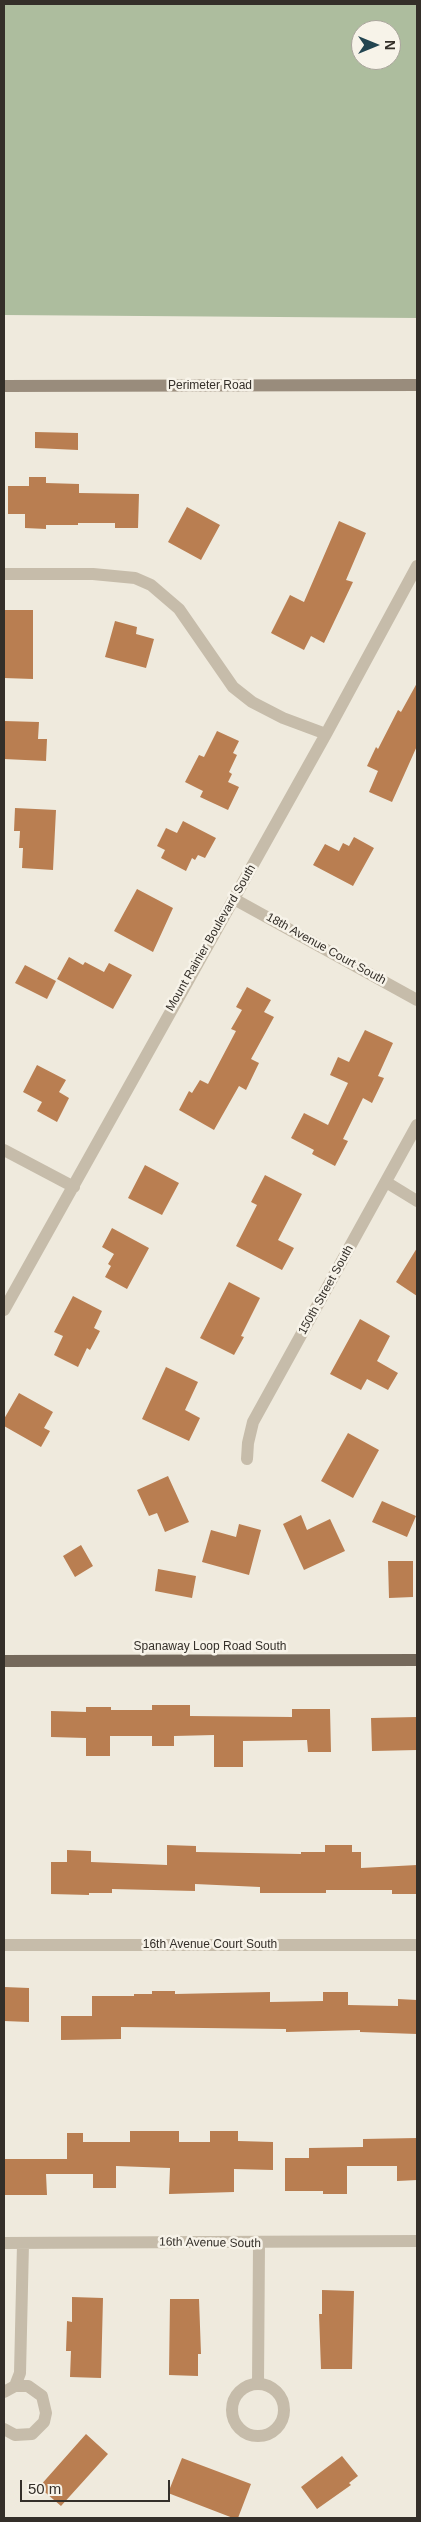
<!DOCTYPE html>
<style>
body{margin:0}
#map{position:relative;width:421px;height:2522px;overflow:hidden;background:#efeadd;font-family:Arial,sans-serif}
canvas{display:block}
.frame{position:absolute;inset:0;border:5px solid #342f29;pointer-events:none}
.north{position:absolute;left:351px;top:20px;width:50px;height:50px;box-sizing:border-box;background:#f7f3e9;border:1px solid #a9a59c;border-radius:50%;rotate:90deg;font-size:14px;font-weight:700;line-height:20px;text-align:center;color:#342f29}
.north::after{content:'';display:block;margin:auto;width:18px;height:22px;background:#234551;clip-path:polygon(50% 0,100% 100%,50% 72%,0 100%)}
.scale{position:absolute;left:20px;top:2480px;width:150px;height:22px;box-sizing:border-box;border:2px solid #342f29;border-top:0;padding-left:6px;font-size:15px;line-height:18px;white-space:nowrap;color:#342f29;-webkit-text-stroke:4px #f7f3e9;paint-order:stroke}
</style>
<div id="map">
<canvas width="421" height="2522"></canvas>
<div class="frame"></div>
<div class="north">N</div>
<div class="scale">50 m</div>
</div>
<script>
const ctx = document.querySelector('canvas').getContext('2d');
ctx.lineJoin = 'round';
function fillPath(path, color) { ctx.fillStyle = color; ctx.fill(path, 'evenodd'); }
const toPath = rows => new Path2D(rows.map(r => 'M' + r).join(''));
function strokePath(path, color, width, dash) { ctx.strokeStyle = color; ctx.lineWidth = width; ctx.lineCap = dash ? 'butt' : 'round'; ctx.setLineDash(dash || []); ctx.stroke(path); }
function label(font, color, halo, rows, align = 'center') {
  ctx.font = font + ' Arial,sans-serif'; ctx.lineWidth = 5; ctx.setLineDash([]); ctx.textBaseline = 'middle'; ctx.strokeStyle = halo; ctx.fillStyle = color; for (const [text, x, y, turn = 0] of rows) {
    ctx.save(); ctx.translate(x, y); ctx.rotate((+turn || 0) * Math.PI / 180); ctx.textAlign = isNaN(turn) ? turn : align; if (halo) ctx.strokeText(text, 0, 0); ctx.fillText(text, 0, 0); ctx.restore();
  }
}
const green = toPath([
 [4,4,417,4,417,318,4,315],
 [361,30,391,30,391,60,361,60]
]);
const building = toPath([
 [35,432,78,433,78,450,35,448],
 [29,477,46,477,46,483,79,484,79,493,139,494,138,528,115,528,115,523,78,523,78,525,46,525,46,529,25,528,25,514,8,514,8,486,29,486],
 [187,507,220,525,201,560,168,542],
 [339,521,366,533,346,580,353,582,324,643,311,636,304,650,271,633,290,595,304,602],
 [4,610,33,610,33,679,4,678],
 [115,621,137,627,136,634,154,639,146,668,105,657],
 [417,683,417,746,392,802,369,792,378,771,367,766,376,747,378,749,398,710,401,712],
 [4,721,39,722,38,739,47,739,46,761,4,759],
 [217,731,239,741,233,753,237,755,229,772,232,774,228,782,239,787,228,810,200,797,203,791,185,782,199,755,204,757],
 [15,808,56,810,53,870,22,868,23,848,19,848,20,831,14,831],
 [183,821,216,838,205,858,198,855,195,860,192,858,186,871,161,858,165,850,157,846,166,828,177,833],
 [354,837,374,848,353,886,313,865,325,844,339,851,343,843,349,846],
 [137,889,173,908,153,952,114,931],
 [69,957,83,965,85,962,104,972,109,963,132,975,113,1009,57,979],
 [25,965,56,981,47,999,15,983],
 [247,987,271,1000,264,1012,274,1017,251,1059,259,1063,246,1090,239,1086,214,1130,179,1110,189,1091,192,1093,200,1080,208,1084,236,1031,231,1029,242,1010,236,1007],
 [365,1030,393,1043,378,1076,384,1078,372,1103,363,1098,343,1139,348,1141,335,1166,312,1154,314,1150,291,1138,304,1113,328,1125,348,1083,330,1075,338,1057,349,1062],
 [37,1065,66,1080,59,1092,69,1098,57,1122,37,1111,42,1102,23,1092],
 [145,1165,179,1183,162,1215,128,1198],
 [265,1175,302,1194,278,1240,294,1248,282,1270,236,1246,257,1205,251,1202],
 [112,1228,149,1248,127,1289,105,1277,111,1266,108,1264,114,1254,102,1247],
 [417,1248,417,1296,396,1282],
 [229,1282,260,1298,241,1336,244,1337,234,1355,200,1338],
 [73,1296,102,1311,94,1328,100,1331,90,1350,87,1348,78,1367,54,1355,63,1336,54,1332],
 [360,1319,390,1336,377,1361,398,1373,388,1390,367,1379,361,1390,330,1374],
 [166,1367,198,1382,185,1410,200,1418,189,1441,142,1419],
 [19,1393,53,1412,44,1428,50,1431,41,1447,4,1426,4,1419],
 [348,1433,379,1450,353,1498,321,1481],
 [168,1476,189,1522,165,1532,157,1513,149,1516,137,1490],
 [382,1501,416,1516,407,1537,372,1522],
 [301,1515,307,1530,330,1519,345,1551,304,1570,283,1524],
 [239,1524,261,1530,249,1575,202,1562,211,1530,236,1537],
 [81,1545,93,1566,75,1577,63,1556],
 [388,1561,413,1561,413,1597,389,1598],
 [158,1569,196,1576,192,1598,155,1591],
 [152,1705,190,1705,190,1716,292,1717,292,1709,330,1709,331,1752,308,1752,307,1740,243,1741,243,1767,214,1767,214,1735,174,1736,174,1746,152,1746,152,1736,110,1736,110,1756,86,1756,86,1738,51,1737,51,1711,86,1712,86,1707,111,1707,111,1710,152,1710],
 [417,1717,417,1750,372,1751,371,1718],
 [167,1845,196,1846,196,1852,301,1854,301,1852,325,1852,325,1845,352,1845,352,1852,361,1852,361,1868,417,1865,417,1894,392,1894,392,1890,326,1890,326,1893,260,1893,260,1887,195,1884,195,1891,112,1889,112,1893,89,1893,89,1895,51,1894,51,1862,67,1862,67,1850,91,1851,91,1862,167,1865],
 [4,1987,29,1988,29,2022,4,2021],
 [152,1991,175,1991,175,1994,270,1992,270,2002,323,2001,323,1992,348,1992,348,2005,398,2006,398,1999,417,2000,417,2034,360,2032,360,2030,286,2032,286,2029,121,2027,121,2039,61,2040,61,2016,92,2016,92,1996,134,1996,134,1994,152,1994],
 [130,2131,179,2131,179,2142,210,2142,210,2131,238,2131,238,2141,273,2142,273,2170,234,2169,234,2192,169,2194,170,2168,116,2166,116,2188,93,2188,93,2174,46,2174,47,2195,4,2195,4,2159,67,2159,67,2133,83,2133,83,2142,130,2142],
 [417,2138,417,2180,397,2181,397,2166,347,2166,347,2194,323,2194,323,2191,285,2191,285,2158,309,2158,309,2148,363,2147,363,2139],
 [322,2290,354,2291,352,2369,321,2369,319,2314,322,2314],
 [72,2297,103,2298,101,2378,70,2377,71,2351,66,2351,67,2321,72,2322],
 [170,2299,199,2299,201,2354,198,2354,198,2376,169,2375],
 [86,2434,108,2454,61,2506,39,2487],
 [342,2456,358,2476,349,2483,351,2485,317,2509,301,2487],
 [182,2458,251,2484,238,2518,233,2518,168,2493]
]);
const street = toPath([
 [4,574,93,574,135,578,151,585,179,609,233,687,252,702,283,718,326,734],
 [234,899,417,1000],
 [4,1150,74,1187],
 [386,1182,417,1201],
 [4,1310,326,734,417,566],
 [247,1459,248,1443,253,1422,417,1125],
 [4,1945,417,1945],
 [4,2243,417,2241],
 [258,2384,259,2244],
 '232 2410a26 26 0 1 1 52 0a26 26 0 1 1-52 0Z',
 [15,2386,20,2373,23,2244],
 [4,2392,15,2386,28,2386,42,2396,46,2413,44,2422,32,2434,15,2435,4,2429]
]);
const secondary = toPath([
 [4,386,417,385]
]);
const primary = toPath([
 [4,1661,417,1660]
]);
const streetNames = [
 ["Perimeter Road",210,386],
 ["Mount Rainier Boulevard South",211,938,-60],
 ["18th Avenue Court South",326,949,29],
 ["150th Street South",326,1290,-61],
 ["Spanaway Loop Road South",210,1647],
 ["16th Avenue Court South",210,1945],
 ["16th Avenue South",210,2243,1]
];
fillPath(green, '#adbd9e');
fillPath(building, '#b97e51');
strokePath(street, '#c6bcaa', 12);
strokePath(secondary, '#998c7c', 12);
strokePath(primary, '#75695b', 12);
label('12px', '#342f29', '#f7f3e9', streetNames);
</script>
